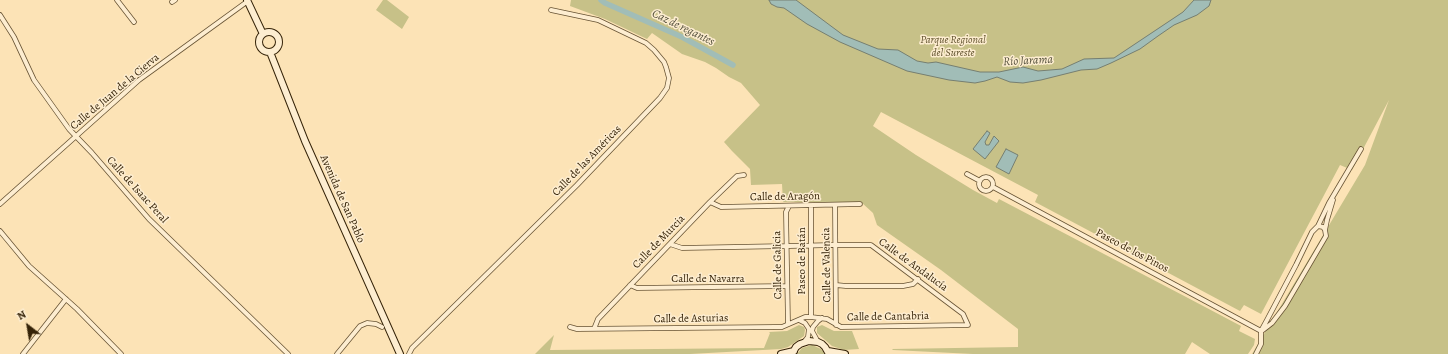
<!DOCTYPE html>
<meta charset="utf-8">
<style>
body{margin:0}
#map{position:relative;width:1448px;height:354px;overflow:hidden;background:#fce3b6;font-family:Alegreya,serif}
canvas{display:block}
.north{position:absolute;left:8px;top:306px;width:40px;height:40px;-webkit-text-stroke:3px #fdedd0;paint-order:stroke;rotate:329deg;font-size:11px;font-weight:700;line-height:16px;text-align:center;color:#352308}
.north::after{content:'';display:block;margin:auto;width:14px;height:18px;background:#352308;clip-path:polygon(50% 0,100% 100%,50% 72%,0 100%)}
</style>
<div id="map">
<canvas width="1448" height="354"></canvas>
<div class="north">N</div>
</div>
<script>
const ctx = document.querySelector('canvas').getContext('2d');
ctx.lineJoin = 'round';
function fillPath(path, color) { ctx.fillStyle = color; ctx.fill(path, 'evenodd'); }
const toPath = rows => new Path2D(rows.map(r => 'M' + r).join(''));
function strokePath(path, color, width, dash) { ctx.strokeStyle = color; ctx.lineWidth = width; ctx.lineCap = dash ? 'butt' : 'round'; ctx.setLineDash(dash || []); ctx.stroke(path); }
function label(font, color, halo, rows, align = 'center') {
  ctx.font = font + ' Alegreya,serif'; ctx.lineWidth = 3; ctx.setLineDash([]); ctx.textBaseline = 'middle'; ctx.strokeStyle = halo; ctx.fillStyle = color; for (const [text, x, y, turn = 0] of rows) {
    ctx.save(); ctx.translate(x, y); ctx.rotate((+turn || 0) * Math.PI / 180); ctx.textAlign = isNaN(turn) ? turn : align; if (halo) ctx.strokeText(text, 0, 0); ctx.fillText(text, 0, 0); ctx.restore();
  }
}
const green = toPath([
 [383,0,387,0,409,17,402,29,376,10],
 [571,0,1448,0,1448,354,1252,354,1365,165,1389,100,1352,170,1340,165,1261,314,1244,305,1240,311,1035,202,1038,195,881,112,873,126,916,155,973,190,997,203,999,199,1188,298,1241,326,1239,331,1255,339,1254,345,1248,354,1210,354,1192,342,1185,354,973,354,893,350,892,349,1018,347,1018,329,941,270,877,225,873,213,861,202,783,202,782,184,751,185,750,169,732,151,724,142,760,105,741,83,729,77,716,68,705,62,682,54,652,33,647,39,605,19,570,6],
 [799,325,804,327,805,330,804,336,788,347,781,349,690,354,535,354,554,335,550,350,764,348,770,333,769,332,787,331],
 [822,325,834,331,852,331,859,349,844,350,832,346,817,333,817,327],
 [812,345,821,349,825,354,797,354,802,348]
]);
const water = toPath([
 [769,0,796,0,843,35,878,49,898,50,917,61,928,63,936,62,980,72,999,72,1023,67,1038,71,1062,69,1084,59,1114,58,1183,12,1194,0,1211,0,1209,6,1197,15,1174,25,1158,36,1140,49,1111,63,1097,69,1081,70,1041,80,1023,83,1010,82,997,77,985,81,975,83,949,80,907,71,840,42,807,24,784,8,777,7,771,4,769,0],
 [987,131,990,133,985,142,986,145,989,145,994,136,999,141,985,159,973,149,987,131],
 [1006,149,1018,155,1009,174,996,167,1006,149]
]);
const canal = toPath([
 [601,0,605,3,682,37,733,65]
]);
const street = toPath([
 [117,0,134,22],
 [172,2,175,0],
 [0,15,14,37,34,80,69,129,92,153,149,219,288,354],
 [967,174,980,181],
 '979 184a7 7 0 1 1 14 0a7 7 0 1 1-14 0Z',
 [993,187,1261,331],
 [710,202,721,207,860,204],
 [0,204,139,80,248,1],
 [835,205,836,325],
 [811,206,811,317],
 [1325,230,1327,220,1333,200],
 [0,231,29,266,77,309,121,354],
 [670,244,682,248,787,246],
 [789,246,833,245],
 [630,285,637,288,787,286],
 [836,285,846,286,903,286,913,284,918,279],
 [799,320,805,323,809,329,808,337,804,342],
 [788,324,786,212,789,206],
 [570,327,577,329,776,327,782,327,805,317,811,317,827,319,841,327,968,325,963,314,871,245,836,245],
 [594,329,598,319,710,202,737,176,744,175],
 [1263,330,1272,323,1285,306,1326,236,1325,230,1323,227,1318,226],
 [818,342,812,331,813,327,818,321,822,318],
 [23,354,66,299],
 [337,354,360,326,367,323,376,324,382,327],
 [409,354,412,348,577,185,660,98,667,88,669,78,666,67,664,62,654,50,646,43,598,20,551,10],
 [1256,354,1261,344,1261,331,1267,320,1296,265,1312,232,1318,226,1329,203,1361,149]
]);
const secondary = toPath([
 [247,0,263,34],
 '259 42a10 10 0 1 1 20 0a10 10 0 1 1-20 0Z',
 [270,52,305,141,400,354],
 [828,351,845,354],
 [781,354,794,351],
 [792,354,796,347,800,344,809,341,818,342,822,344,825,347,829,354]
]);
const parkNames = [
 ["Parque Regional",953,40],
 ["del Sureste",953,53]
];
const streetNames = [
 ["Calle de Juan de la Cierva",115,92,-40],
 ["Calle de las Américas",587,161,-46],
 ["Calle de Isaac Peral",137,190,48],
 ["Calle de Aragón",785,197,-1],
 ["Avenida de San Pablo",342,199,66],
 ["Calle de Murcia",659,242,-46],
 ["Paseo de los Pinos",1132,251,28],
 ["Paseo de Batán",802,261,-90],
 ["Calle de Galicia",778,265,-91],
 ["Calle de Valencia",827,265,-91],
 ["Calle de Andalucía",913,265,36],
 ["Calle de Navarra",708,279],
 ["Calle de Cantabria",888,317,-1],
 ["Calle de Asturias",691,319,-1]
];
const waterNames = [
 ["Caz de regantes",683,28,26],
 ["Río Jarama",1028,61,-3]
];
fillPath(green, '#c7c188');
fillPath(water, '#a1bdb7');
strokePath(water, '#767f71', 1);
strokePath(canal, '#a1bdb7', 5.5);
strokePath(street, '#675334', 5.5);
strokePath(secondary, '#352308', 8);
strokePath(street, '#fdedd0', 4);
strokePath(secondary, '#fdedd0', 6);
label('italic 11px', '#61522e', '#fdedd0', parkNames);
label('11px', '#352308', '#fdedd0', streetNames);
label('italic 12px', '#55513d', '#fdedd0', waterNames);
</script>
